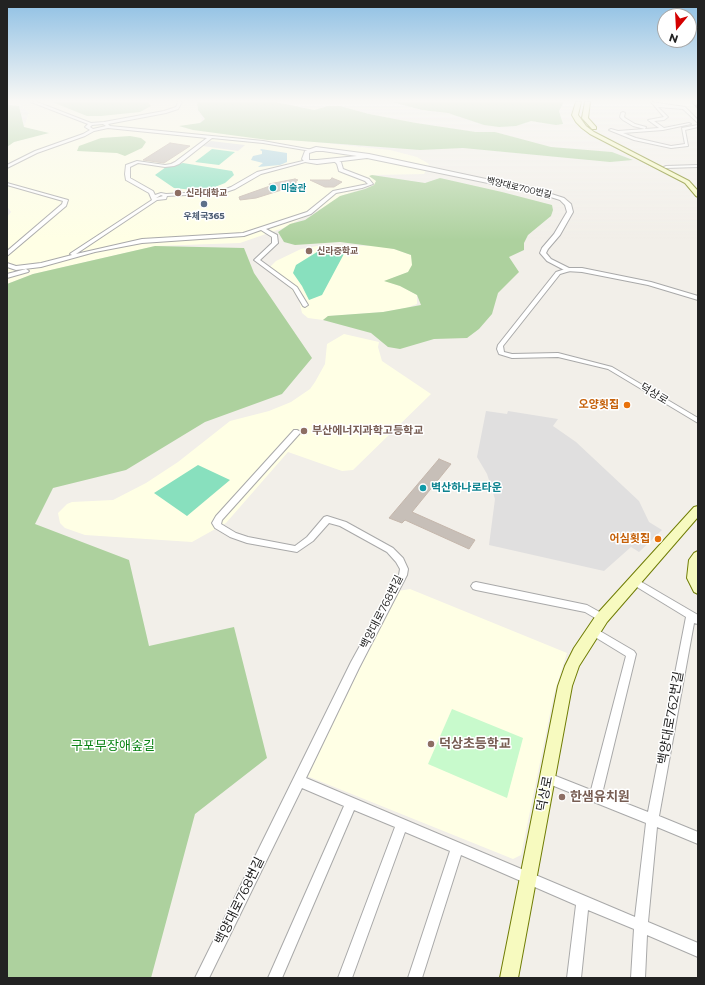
<!DOCTYPE html>
<html>
<head>
<meta charset="utf-8">
<style>
  body { margin:0 }
  #map { position:relative; width:705px; height:985px; overflow:hidden; background:#f2efe9; font-family:Montserrat,sans-serif }
  canvas { display:block }
  .frame { position:absolute; inset:0; border:8px solid #222; pointer-events:none }
  .north { position:absolute; left:657px; top:8px; width:40px; height:40px; box-sizing:border-box; background:#fff; border:1px solid #a7a7a7; border-radius:50%; rotate:198deg; font-size:11px; font-weight:700; line-height:16px; text-align:center; color:#222 }
  .north::after { content:''; display:block; margin:auto; width:14px; height:18px; background:#d40000; clip-path:polygon(50% 0,100% 100%,50% 72%,0 100%) }
</style>
</head>
<body>
<div id="map">
<canvas width="705" height="985"></canvas>
<div class="frame"></div>
<div class="north">N</div>
</div>
<script>
const ctx = document.querySelector('canvas').getContext('2d');
ctx.lineJoin = 'round';
function fillPath(path, color) { ctx.fillStyle = color; ctx.fill(path, 'evenodd'); }
const poly = rows => new Path2D(rows.map(r => 'M' + r).join(''));
function stroke(path, color, width, dash) { ctx.strokeStyle = color; ctx.lineWidth = width; ctx.lineCap = dash ? 'butt' : 'round'; ctx.setLineDash(dash || []); ctx.stroke(path); }
function label(font, color, halo, rows, align = 'center') {
  ctx.font = font + ' Montserrat,"Noto Sans KR",sans-serif'; ctx.lineWidth = 3; ctx.setLineDash([]); ctx.textBaseline = 'middle'; ctx.strokeStyle = halo; ctx.fillStyle = color; for (const [text, x, y, turn = 0] of rows) {
    ctx.save(); ctx.translate(x, y); ctx.rotate((+turn || 0) * Math.PI / 180); ctx.textAlign = isNaN(turn) ? turn : align; if (halo) ctx.strokeText(text, 0, 0); ctx.fillText(text, 0, 0); ctx.restore();
  }
}
const residential = poly([
  [486,411,507,414,508,411,558,419,553,426,576,442,639,501,649,522,662,530,639,552,631,547,604,571,489,545,495,499,487,474,477,457]
]);
const education = poly([
  [7,102,197,102,198,110,202,119,200,123,181,127,193,130,268,140,295,140,390,150,417,157,429,164,424,174,372,175,376,181,374,185,343,195,322,208,283,228,240,243,155,246,33,274,7,284,7,217,11,212,7,206,7,147,14,142,48,133,24,127,29,113,22,106,7,104],
  [322,245,378,246,394,249,411,255,413,265,408,272,385,281,400,286,417,295,417,304,406,308,383,312,328,316,323,320,308,318,302,313,299,300,291,289,268,269,276,261,301,249],
  [344,334,379,342,378,347,382,361,431,394,353,470,342,471,288,452,226,523,192,542,85,535,65,528,60,523,58,513,67,504,72,502,113,500,146,483,178,462,230,421,269,411,291,402,310,389,315,382,325,364,327,344],
  [410,589,567,653,554,694,521,855,513,859,307,776,398,591]
]);
const forest = poly([
  [52,102,148,102,151,106,140,112,101,116,87,116],
  [197,102,276,102,314,110,328,106,340,106,369,114,416,123,476,132,495,132,551,147,612,152,633,160,610,162,463,148,420,150,288,140,268,140,193,130,179,126,200,123,205,119,198,110],
  [392,102,564,102,559,111,563,124,556,125,531,121,516,126,499,127,484,125,448,113,422,110],
  [7,105,19,106,24,127,49,133,14,142,7,147],
  [130,136,141,138,146,142,142,148,125,156,117,153,77,151,79,146,101,138],
  [372,175,425,183,440,178,502,192,552,205,553,210,551,216,528,235,524,243,524,250,509,257,519,272,498,293,492,314,479,329,467,338,434,339,400,349,388,347,371,333,323,320,328,316,383,312,421,305,417,295,400,286,384,281,408,272,412,265,411,255,394,249,340,242,295,245,284,242,278,232,290,224,305,220,340,196,365,189,374,185,376,181,369,176],
  [155,246,244,248,254,273,312,358,282,394,205,422,126,470,53,488,35,524,129,560,149,646,234,627,267,758,195,814,151,978,7,978,7,284,33,274]
]);
const park = poly([
  [452,709,523,738,507,798,428,764]
]);
const pitch = poly([
  [212,149,235,152,219,165,195,162],
  [183,163,232,171,234,175,225,183,215,187,193,190,174,188,155,175,166,167],
  [336,249,346,250,322,295,309,300,302,286,293,273,296,265,317,252],
  [198,465,230,480,187,516,154,493]
]);
const parking = poly([
  [211,141,245,145,238,151,203,146]
]);
const water = poly([
  [261,149,287,153,287,162,280,165,258,167,263,163,251,160,253,156,262,154,262,151,260,150]
]);
const building = poly([
  [170,143,190,146,164,163,143,160,170,143],
  [332,178,342,182,334,187,325,187,310,180,330,180,332,178],
  [295,179,298,180,296,181,296,183,288,188,256,198,240,200,239,197,270,186,269,184,295,179],
  [439,459,451,464,412,512,475,540,469,549,405,520,402,523,389,518,439,459]
]);
const minor = poly([
  [31,102,37,102,91,123,104,122,164,111,176,107,178,102,182,102,178,109,166,113,108,124,110,126,263,141,313,150,311,151,263,143,212,138,179,164,174,166,165,167,138,163,130,167,130,178,153,191,155,195,161,193,166,194,221,191,231,187,257,172,307,160,309,161,261,174,235,189,223,193,167,196,166,199,157,200,76,254,142,239,243,233,307,212,333,191,368,184,365,181,339,171,337,164,333,160,335,159,341,162,343,169,369,179,373,184,362,188,336,193,311,214,266,229,277,235,278,243,260,260,297,287,308,305,305,307,303,306,293,289,254,260,272,243,272,237,261,230,244,236,142,243,95,252,41,267,16,270,7,267,7,263,16,266,41,263,72,255,70,254,71,253,152,200,149,193,126,180,125,174,126,165,137,161,165,165,171,164,175,162,207,138,108,128,94,131,85,136,37,153,7,168,7,165,35,151,83,134,90,130,85,127,88,124,31,102],
  [103,124,106,126,93,129,90,127,92,125,103,124],
  [161,195,163,196,156,198,161,195],
  [651,102,685,107,698,120,698,123,683,109,658,107,668,117,664,120,654,121,664,128,689,123,691,124,663,130,623,133,636,138,671,146,685,144,682,128,698,125,698,127,685,130,688,146,671,148,634,140,609,130,611,129,618,131,645,129,633,126,623,120,620,117,621,113,623,112,625,113,624,117,625,118,635,124,646,127,645,129,659,128,648,120,664,117,651,102],
  [698,165,698,167,666,168,664,167,666,166,698,165],
  [7,183,68,200,66,206,7,256,7,251,62,204,63,201,7,185,7,183],
  [568,268,570,269,570,271,560,274,503,346,504,352,512,354,558,353,612,367,698,418,698,423,608,369,558,357,512,358,499,354,497,349,498,345,556,272,568,268],
  [26,269,29,271,28,272,7,278,7,274,26,269],
  [294,430,297,430,301,432,222,520,221,524,236,533,248,537,295,546,307,537,324,517,327,516,346,522,393,548,403,558,408,569,407,575,359,668,306,778,635,917,646,823,544,782,542,778,544,774,548,773,591,790,626,656,590,634,588,631,590,628,593,627,634,651,636,654,602,794,648,812,686,617,632,584,630,582,632,580,635,578,638,580,698,615,698,624,694,623,659,816,698,832,698,844,657,827,648,922,698,943,698,957,647,935,645,978,631,978,634,929,588,910,581,978,567,978,576,905,461,855,422,978,408,978,450,851,405,832,352,978,338,978,395,827,354,810,282,978,268,978,344,806,302,788,209,978,195,978,351,662,399,575,400,569,396,562,387,552,340,526,329,523,313,541,297,552,247,543,230,537,215,528,212,523,216,516,294,430],
  [476,582,587,605,605,615,607,618,605,621,602,622,585,612,476,590,473,589,471,586,473,583,476,582]
]);
const tertiary = poly([
  [316,147,369,154,542,191,564,198,571,204,573,212,560,235,548,249,546,253,551,259,569,268,582,268,651,282,698,296,698,300,648,285,582,272,566,271,547,261,540,253,542,248,554,234,567,212,565,205,560,200,541,194,367,158,317,164,305,162,302,159,305,151,316,147],
  [316,151,323,151,357,156,317,160,309,160,309,153,316,151]
]);
const secondary = poly([
  [576,102,581,102,578,115,586,126,594,132,689,181,698,191,698,197,696,196,685,183,590,134,582,128,576,122,572,115,576,102],
  [585,102,590,102,588,118,596,127,596,129,592,129,582,118,585,102],
  [698,506,698,517,607,622,579,666,572,686,518,978,500,978,558,686,565,666,574,648,597,614,694,507,698,506],
  [698,551,698,594,694,592,687,578,689,560,694,553,698,551]
]);
const rail = poly([
  [693,102,698,108]
]);
const markers = [
  [273,188,4,"#0f9aa8"],
  [178,193,4,"#8d6e63"],
  [204,204,4,"#5c6f8a"],
  [309,251,4,"#8d6e63"],
  [627,405,4,"#e8710a"],
  [304,431,4,"#8d6e63"],
  [423,488,4,"#0f9aa8"],
  [658,539,4,"#e8710a"],
  [431,744,4,"#8d6e63"],
  [562,797,4,"#8d6e63"]
];
const farCulturenames = [
  ["미술관",281,188]
];
const farStreetnames = [
  ["백양대로700번길",519,188,13]
];
const farEducationnames = [
  ["신라대학교",186,193],
  ["신라중학교",317,251]
];
const farServicenames = [
  ["우체국365",204,216]
];
const streetNames = [
  ["덕상로",654,394,31],
  ["백양대로768번길",382,612,-63]
];
const foodNames = [
  ["오양횟집",619,405],
  ["어심횟집",650,539]
];
const educationNames = [
  ["부산에너지과학고등학교",312,431]
];
const cultureNames = [
  ["벽산하나로타운",431,488]
];
const nearStreetnames = [
  ["백양대로762번길",671,718,-80],
  ["덕상로",545,794,-79],
  ["백양대로768번길",240,901,-64]
];
const nearEducationnames = [
  ["덕상초등학교",439,744],
  ["한샘유치원",570,797]
];
const nearParknames = [
  ["구포무장애숲길",113,746]
];
fillPath(residential, '#e0dfdf');
fillPath(education, '#ffffe5');
fillPath(forest, '#add19e');
fillPath(park, '#c8facc');
fillPath(pitch, '#88e0be');
fillPath(parking, '#e2e2e2');
fillPath(water, '#aad3df');
fillPath(building, '#c7bfb8');
stroke(building, '#c4b6ab', 1);
stroke(minor, '#a9a9a9', 2);
stroke(tertiary, '#a9a9a9', 2);
stroke(secondary, '#707d05', 2);
fillPath(minor, '#fff');
fillPath(tertiary, '#fff');
fillPath(secondary, '#f7fabf');
stroke(rail, '#707070', 2.5);
stroke(rail, '#fff', 1.5, [4]);
const sky = ctx.createLinearGradient(0, 0, 0, 240);
sky.addColorStop(0, '#8fc0e4');
sky.addColorStop(0.42, '#f9f8f5');
sky.addColorStop(1, '#f9f8f500');
ctx.fillStyle = sky;
ctx.fillRect(0, 0, 705, 240);
for (const [x, y, r, color] of markers) { const dot = new Path2D(); dot.arc(x, y, r, 0, 2 * Math.PI); ctx.fillStyle = color; ctx.fill(dot); stroke(dot, '#fff', 1.5); }
label('bold 9px', '#0d838f', '#fff', farCulturenames, 'left');
label('9px', '#222', '#fff', farStreetnames);
label('bold 9px', '#785e54', '#fff', farEducationnames, 'left');
label('bold 9px', '#4e5e75', '#fff', farServicenames);
label('11px', '#222', '#fff', streetNames);
label('bold 11px', '#c56008', '#fff', foodNames, 'right');
label('bold 11px', '#785e54', '#fff', educationNames, 'left');
label('bold 11px', '#0d838f', '#fff', cultureNames, 'left');
label('13px', '#222', '#fff', nearStreetnames);
label('bold 13px', '#785e54', '#fff', nearEducationnames, 'left');
label('13px', '#0c8416', '#fff', nearParknames);
</script>
</body>
</html>
